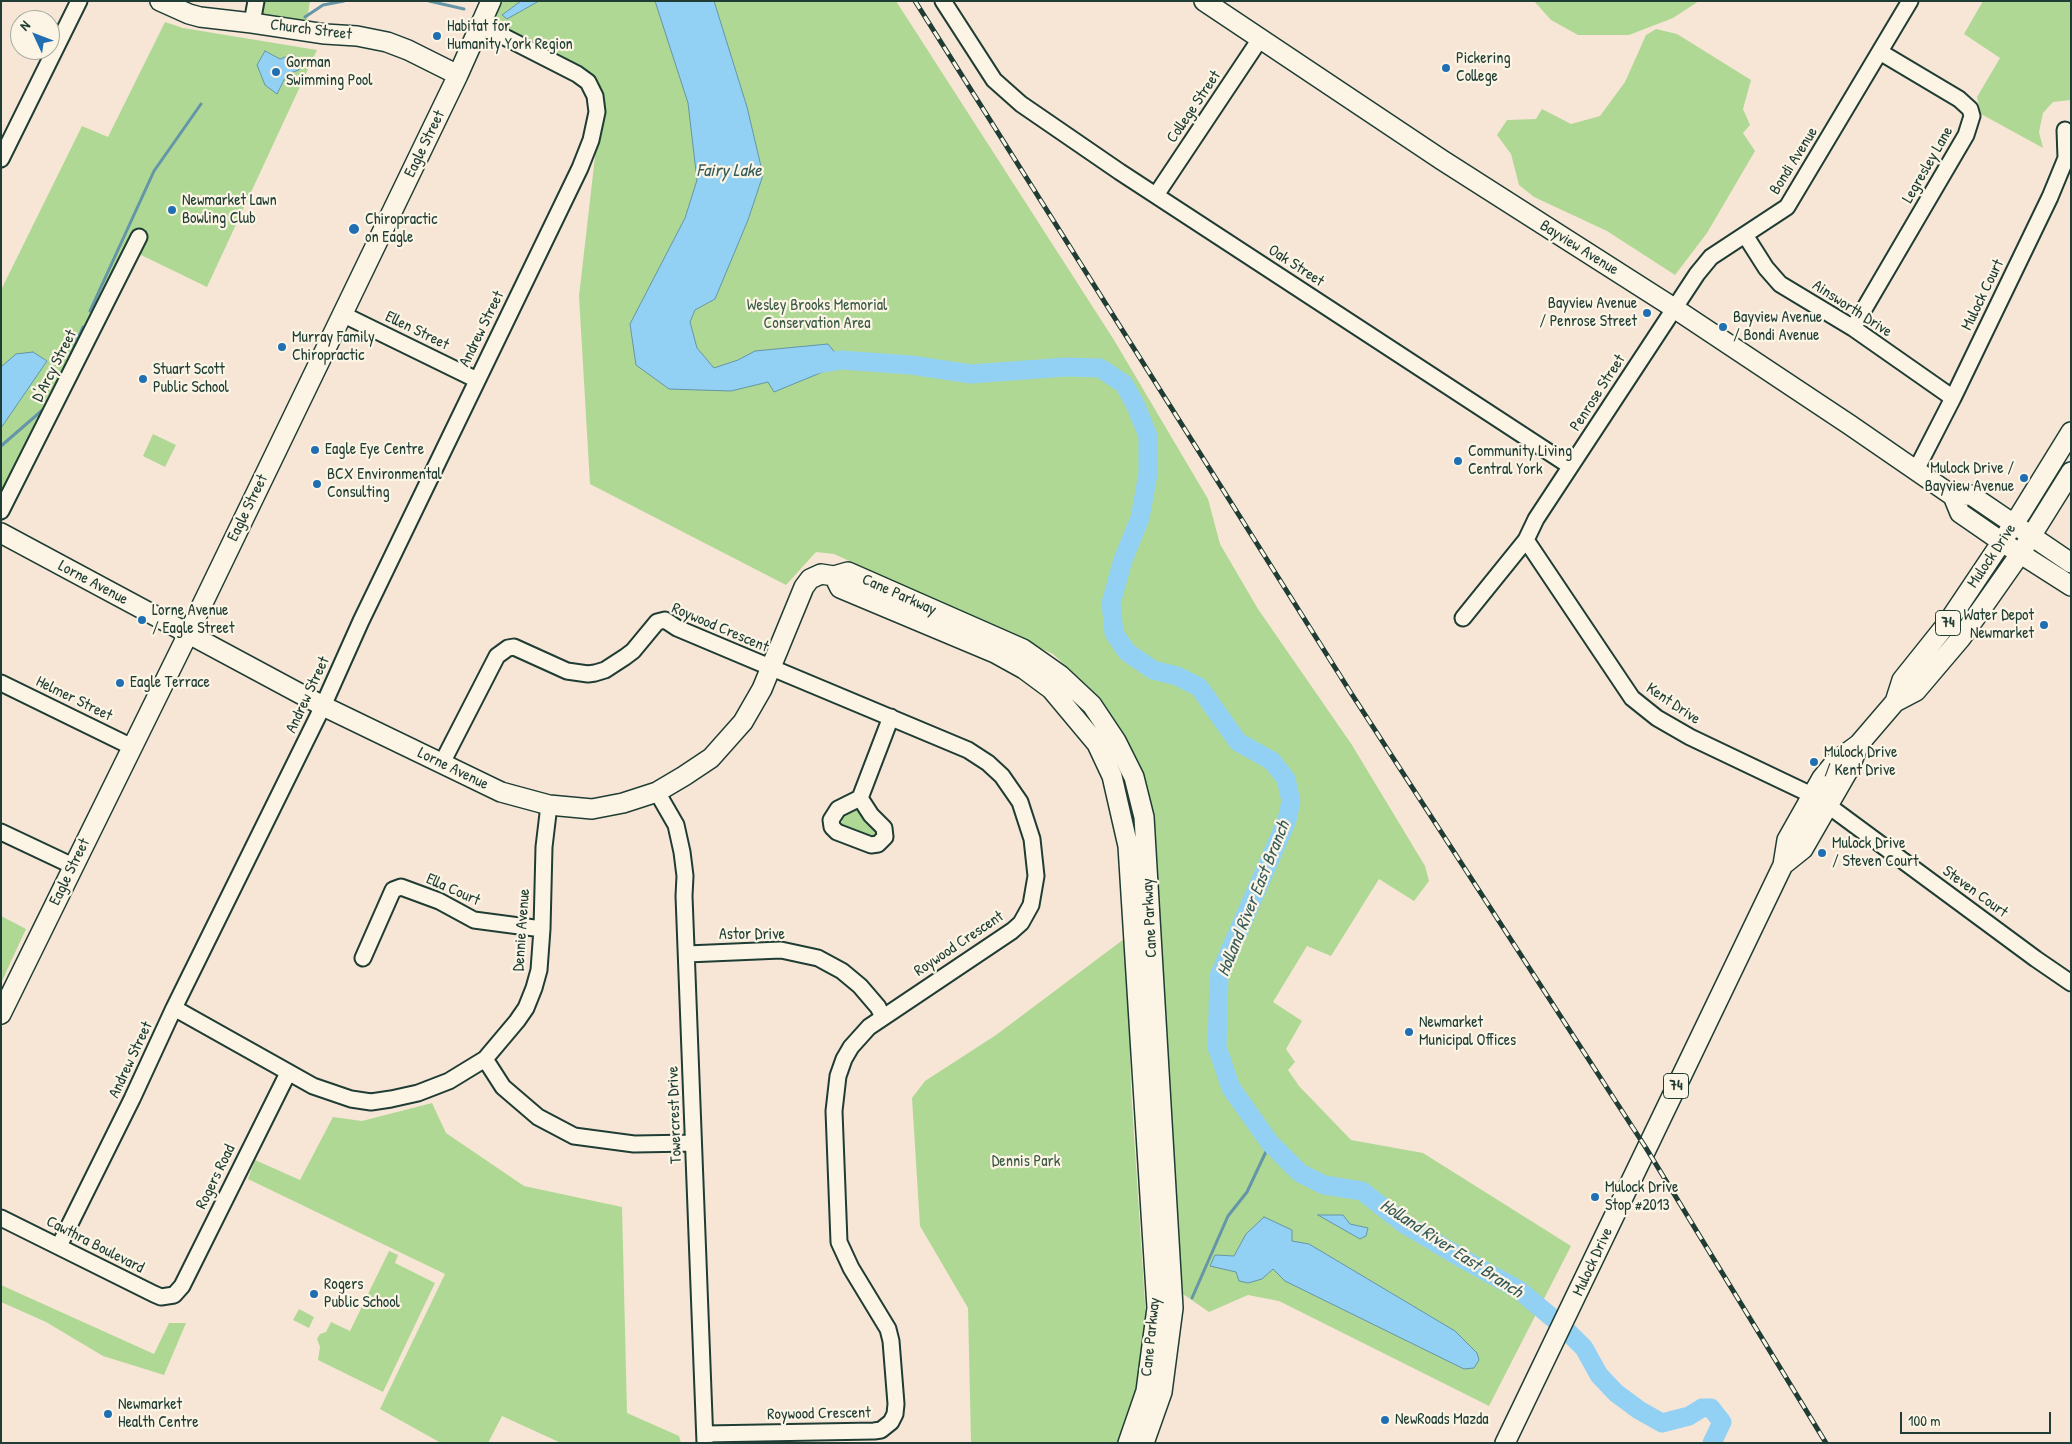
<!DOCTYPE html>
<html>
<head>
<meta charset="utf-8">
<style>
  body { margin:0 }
  #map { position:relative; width:2072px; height:1444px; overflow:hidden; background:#f7e6d6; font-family:"Patrick Hand",sans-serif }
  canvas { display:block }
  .frame { position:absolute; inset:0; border:2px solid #1f3d34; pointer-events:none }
  .north { position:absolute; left:10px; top:10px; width:50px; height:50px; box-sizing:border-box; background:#fcf5e5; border:1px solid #a4ab9e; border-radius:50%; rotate:313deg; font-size:14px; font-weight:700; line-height:20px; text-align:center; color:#1f3d34 }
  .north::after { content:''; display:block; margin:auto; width:18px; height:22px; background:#1f6fb2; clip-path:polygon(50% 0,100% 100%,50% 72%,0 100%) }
  .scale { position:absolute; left:1900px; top:1412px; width:151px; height:22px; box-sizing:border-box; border:2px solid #1f3d34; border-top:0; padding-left:6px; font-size:15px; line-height:18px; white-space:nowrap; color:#1f3d34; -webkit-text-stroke:4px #fcf5e5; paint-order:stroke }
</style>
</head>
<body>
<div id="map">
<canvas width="2072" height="1444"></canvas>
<div class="frame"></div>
<div class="north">N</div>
<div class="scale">100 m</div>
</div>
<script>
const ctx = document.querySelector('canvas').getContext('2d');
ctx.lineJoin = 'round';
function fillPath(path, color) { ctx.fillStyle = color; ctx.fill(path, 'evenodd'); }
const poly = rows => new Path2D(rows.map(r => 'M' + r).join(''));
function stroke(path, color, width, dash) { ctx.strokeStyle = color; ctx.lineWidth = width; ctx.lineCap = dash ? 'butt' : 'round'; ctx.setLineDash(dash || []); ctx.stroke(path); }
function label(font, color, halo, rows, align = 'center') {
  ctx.font = font + ' "Patrick Hand",sans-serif'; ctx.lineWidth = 4.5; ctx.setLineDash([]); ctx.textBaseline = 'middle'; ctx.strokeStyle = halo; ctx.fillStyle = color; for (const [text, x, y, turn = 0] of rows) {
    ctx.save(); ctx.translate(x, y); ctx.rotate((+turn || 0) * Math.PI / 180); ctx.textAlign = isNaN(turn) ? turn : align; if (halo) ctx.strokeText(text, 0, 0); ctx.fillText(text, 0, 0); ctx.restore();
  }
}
const green = poly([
  [260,1,310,1,306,27,258,14],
  [499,1,896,1,1114,340,1208,499,1220,544,1258,609,1352,745,1425,866,1429,881,1414,901,1379,879,1331,956,1307,946,1273,1002,1302,1021,1286,1049,1295,1062,1288,1070,1299,1086,1351,1140,1423,1153,1571,1246,1489,1406,1279,1301,1248,1295,1209,1312,1180,1292,1155,844,1124,738,1091,690,1053,654,834,554,816,552,786,585,590,484,579,296,599,122,583,69,502,27,494,18],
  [1534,1,1699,1,1673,18,1629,35,1578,35,1551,20],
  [1983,1,2071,1,2071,100,2053,102,2043,113,2039,132,2043,148,1981,114,1977,97,2000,58,1964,34],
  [165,22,183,28,317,50,207,287,137,253,1,512,1,290,82,126,108,137],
  [1656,29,1677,34,1751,80,1743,109,1750,125,1743,133,1755,151,1707,233,1675,275,1607,231,1534,197,1519,185,1511,154,1497,135,1507,120,1536,119,1542,109,1571,124,1600,116,1625,82,1646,35],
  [153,434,176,445,165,467,143,456],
  [858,807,876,831,873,838,842,826,842,816,848,810],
  [1,916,26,929,1,983],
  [1128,936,1131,1089,1146,1319,1136,1390,1117,1443,971,1443,968,1308,920,1226,912,1098,925,1081,996,1035],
  [432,1103,446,1133,524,1186,622,1207,627,1413,679,1436,681,1443,561,1443,502,1416,488,1443,441,1443,380,1409,445,1274,248,1179,255,1160,300,1180,333,1117,362,1121],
  [389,1251,398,1255,395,1263,435,1283,383,1392,318,1360,320,1347,317,1339,320,1334,326,1332,331,1322,350,1331],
  [1,1285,154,1354,169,1323,186,1323,164,1375,103,1356,46,1322,1,1302],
  [299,1309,314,1317,309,1328,293,1320]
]);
const water = poly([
  [521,1,539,1,507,19,502,15,521,1],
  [655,1,714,1,747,107,763,175,748,220,715,299,695,310,690,322,697,348,714,368,738,360,755,351,828,344,841,360,825,371,774,392,768,382,731,391,669,389,636,365,630,324,685,218,697,180,688,103,655,1],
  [265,51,280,59,291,55,295,55,299,66,299,70,287,74,277,94,265,85,257,65,265,51],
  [33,352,47,361,1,428,1,367,16,354,33,352],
  [1318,1215,1343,1215,1350,1224,1368,1228,1366,1236,1360,1239,1318,1215],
  [1264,1217,1292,1230,1292,1241,1309,1244,1455,1331,1477,1353,1479,1360,1474,1368,1464,1369,1285,1281,1273,1269,1262,1279,1248,1283,1239,1281,1236,1272,1210,1266,1215,1255,1234,1256,1246,1234,1264,1217]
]);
const stream = poly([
  [429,1,464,9],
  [305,17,323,5,344,1],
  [90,311,154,171,201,104],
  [62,374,83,327],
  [1,446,46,407],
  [1192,1298,1228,1216,1247,1192,1270,1143]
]);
const river = poly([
  [816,364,841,360,911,365,971,374,1066,367,1100,368,1124,384,1135,404,1148,436,1148,474,1140,518,1123,560,1111,603,1114,633,1127,652,1153,670,1177,676,1199,687,1238,742,1272,761,1286,779,1291,801,1287,820,1219,976,1217,1047,1231,1088,1270,1143,1300,1173,1324,1185,1362,1191,1403,1223,1463,1259,1519,1290,1561,1325,1584,1348,1599,1375,1616,1393,1639,1410,1662,1423,1689,1416,1702,1408,1711,1408,1722,1422,1712,1443]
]);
const minor = poly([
  [943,1,994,80,1021,104,1120,172,1570,466],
  [252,23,256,1],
  [1,159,79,1],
  [1156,195,1260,39],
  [1745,235,1766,268,1780,284,1853,328,1953,398],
  [342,314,477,380],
  [1853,328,1966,135,1972,116,1970,109,1959,99,1880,52],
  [1916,470,1953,398,2050,197,2066,158,2065,130],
  [1,511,139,237],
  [1526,540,1632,698,1657,718,1690,737,1818,798,2036,959,2071,983],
  [1463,618,1526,540,1536,519,1697,274,1711,257,1787,207,1910,1],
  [1,683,132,747],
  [442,763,497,656,508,648,514,647,567,671,588,674,595,673,605,670,625,657,633,651,657,622,665,620,677,628,753,660,968,750,988,763,1002,776,1020,802,1032,839,1036,876,1031,905,1021,923,1012,931,869,1027,851,1047,844,1059,838,1076,834,1111,839,1242,851,1268,888,1329,891,1341,896,1404,895,1414,891,1422,881,1430,874,1431,705,1434],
  [657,792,676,825,682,852,685,876,684,896,705,1443],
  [860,798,871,815,884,828,885,837,878,844,871,845,837,832,832,827,831,820,838,809,860,798,891,717],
  [1,832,73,866],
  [687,954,781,950,818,958,842,971,860,986,878,1007,883,1017],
  [363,958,393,890,401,887,439,901,474,920,542,929],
  [174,1008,313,1086,351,1099,371,1102,391,1099,418,1093,449,1081,485,1059,517,1021,526,1008,534,988,539,970,542,929,544,847,549,805],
  [485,1059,503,1087,538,1117,574,1136,634,1144,693,1143],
  [1,1218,154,1294,161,1297,174,1295,182,1286,288,1073],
  [59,1246,132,1099,174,1008,323,706,361,621,580,168,591,140,597,112,595,96,588,82,577,74,481,25]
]);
const major = poly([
  [160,1,189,14,200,17,252,23,325,34,357,36,387,42,408,50,458,75],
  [1204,1,1442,160,1674,308,1850,425,1953,496,1960,513,2002,542,2071,586],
  [1953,496,1971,495,2071,563],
  [1,533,323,706,501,792,549,805,592,809,623,803,657,792,684,776,711,758,743,722,762,689,804,587,810,579,821,574,834,576,848,572,1023,649,1060,675,1092,705,1116,741,1134,777,1144,817,1173,1308,1162,1392,1144,1443],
  [834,576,840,588,995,653,1024,669,1051,689,1097,744,1112,776,1128,846,1157,1308,1146,1391,1128,1443],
  [1895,702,1902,680,1946,625,2021,513,2071,432],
  [1783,865,1803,849,1849,769,1859,744,1895,702,1916,691,1961,638,2020,554,2071,472],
  [1,1014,188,634,458,75,491,1],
  [1505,1443,1783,865,1787,840,1822,778,1836,761,1859,744]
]);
const rail = poly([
  [915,1,1351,693,1646,1148,1826,1443]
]);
const markers = [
  [437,36,5,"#1f6fb2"],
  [1446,68,5,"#1f6fb2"],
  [276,72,5,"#1f6fb2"],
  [172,210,5,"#1f6fb2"],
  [354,229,6,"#1f6fb2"],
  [1647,313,5,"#1f6fb2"],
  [1723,327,5,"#1f6fb2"],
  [282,347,5,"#1f6fb2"],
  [143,379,5,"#1f6fb2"],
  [315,450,5,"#1f6fb2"],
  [1458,461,5,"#1f6fb2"],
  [2024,478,5,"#1f6fb2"],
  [317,484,5,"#1f6fb2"],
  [142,620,5,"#1f6fb2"],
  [2044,625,5,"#1f6fb2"],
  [120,683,5,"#1f6fb2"],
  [1814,762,5,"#1f6fb2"],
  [1822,853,5,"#1f6fb2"],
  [1409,1032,5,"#1f6fb2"],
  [1595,1197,5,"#1f6fb2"],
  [314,1294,5,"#1f6fb2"],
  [108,1414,5,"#1f6fb2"],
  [1385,1420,5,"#1f6fb2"]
];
const shields = [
  [1948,623,25],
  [1676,1086,25]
];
const shieldNames = [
  ["74",1948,623],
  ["74",1676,1086]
];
const poiNames = [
  ["Habitat for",447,27],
  ["Humanity York Region",447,45],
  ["Pickering",1456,59],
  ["College",1456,77],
  ["Gorman",286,63],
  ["Swimming Pool",286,81],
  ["Newmarket Lawn",182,201],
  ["Bowling Club",182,219],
  ["Chiropractic",365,220],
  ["on Eagle",365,238],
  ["Bayview Avenue",1637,304,"right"],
  ["/ Penrose Street",1637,322,"right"],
  ["Bayview Avenue",1733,318],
  ["/ Bondi Avenue",1733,336],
  ["Murray Family",292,338],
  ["Chiropractic",292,356],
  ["Stuart Scott",153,370],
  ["Public School",153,388],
  ["Eagle Eye Centre",325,450],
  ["Community Living",1468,452],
  ["Central York",1468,470],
  ["Mulock Drive /",2014,469,"right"],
  ["Bayview Avenue",2014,487,"right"],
  ["BCX Environmental",327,475],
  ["Consulting",327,493],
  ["Lorne Avenue",152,611],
  ["/ Eagle Street",152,629],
  ["Water Depot",2034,616,"right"],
  ["Newmarket",2034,634,"right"],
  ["Eagle Terrace",130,683],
  ["Mulock Drive",1824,753],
  ["/ Kent Drive",1824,771],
  ["Mulock Drive",1832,844],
  ["/ Steven Court",1832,862],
  ["Newmarket",1419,1023],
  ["Municipal Offices",1419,1041],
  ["Mulock Drive",1605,1188],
  ["Stop #2013",1605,1206],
  ["Rogers",324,1285],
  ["Public School",324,1303],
  ["Newmarket",118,1405],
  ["Health Centre",118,1423],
  ["NewRoads Mazda",1395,1420]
];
const streetNames = [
  ["Church Street",311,30,7],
  ["College Street",1194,107,-56],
  ["Eagle Street",425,144,-64],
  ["Bondi Avenue",1794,161,-58],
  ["Legresley Lane",1928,165,-60],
  ["Bayview Avenue",1579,248,32],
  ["Oak Street",1296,266,33],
  ["Mulock Court",1983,295,-64],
  ["Ainsworth Drive",1852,309,33],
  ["Andrew Street",482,329,-64],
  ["Ellen Street",417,331,26],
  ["D'Arcy Street",55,366,-63],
  ["Penrose Street",1598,393,-57],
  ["Eagle Street",248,508,-64],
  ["Mulock Drive",1992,556,-56],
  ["Lorne Avenue",93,583,28],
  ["Cane Parkway",899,595,24],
  ["Roywood Crescent",720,628,23],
  ["Andrew Street",308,695,-65],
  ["Helmer Street",74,699,26],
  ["Kent Drive",1673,704,34],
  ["Lorne Avenue",453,769,26],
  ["Eagle Street",70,872,-64],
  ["Ella Court",453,890,24],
  ["Steven Court",1975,892,36],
  ["Cane Parkway",1150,918,-93],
  ["Dennie Avenue",522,930,-86],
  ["Astor Drive",752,935],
  ["Roywood Crescent",959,944,-34],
  ["Andrew Street",131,1060,-65],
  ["Towercrest Drive",675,1115,-92],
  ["Rogers Road",216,1177,-64],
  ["Cawthra Boulevard",95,1245,27],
  ["Mulock Drive",1593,1262,-65],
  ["Cane Parkway",1151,1337,-84],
  ["Roywood Crescent",819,1414,-1]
];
const parkNames = [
  ["Wesley Brooks Memorial",817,306],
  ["Conservation Area",817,324],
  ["Dennis Park",1026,1162]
];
const waterNames = [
  ["Fairy Lake",729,171],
  ["Holland River East Branch",1254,899,-68],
  ["Holland River East Branch",1451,1249,33]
];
fillPath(green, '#afd895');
fillPath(water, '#93d1f4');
stroke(water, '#6596a7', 1);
stroke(stream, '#6596a7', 3);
stroke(river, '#93d1f4', 19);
stroke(minor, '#1f3d34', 19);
stroke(major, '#1f3d34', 22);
stroke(minor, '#fcf5e5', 15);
stroke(major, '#fcf5e5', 19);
stroke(rail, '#1f3d34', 5);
stroke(rail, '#fcf5e5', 3, [9]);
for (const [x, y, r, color] of markers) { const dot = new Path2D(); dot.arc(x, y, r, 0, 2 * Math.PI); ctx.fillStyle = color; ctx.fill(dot); stroke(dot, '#fcf5e5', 2); }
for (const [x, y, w] of shields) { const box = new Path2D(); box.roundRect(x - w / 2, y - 12.5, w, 25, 4); ctx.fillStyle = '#fcf5e5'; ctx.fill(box); stroke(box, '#1f3d34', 1); }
label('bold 15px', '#1f3d34', null, shieldNames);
label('16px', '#1f3d34', '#fcf5e5', poiNames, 'left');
label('16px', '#1f3d34', '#fcf5e5', streetNames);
label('16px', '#3c5c47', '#fcf5e5', parkNames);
label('italic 18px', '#365b5a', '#fcf5e5', waterNames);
</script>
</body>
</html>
